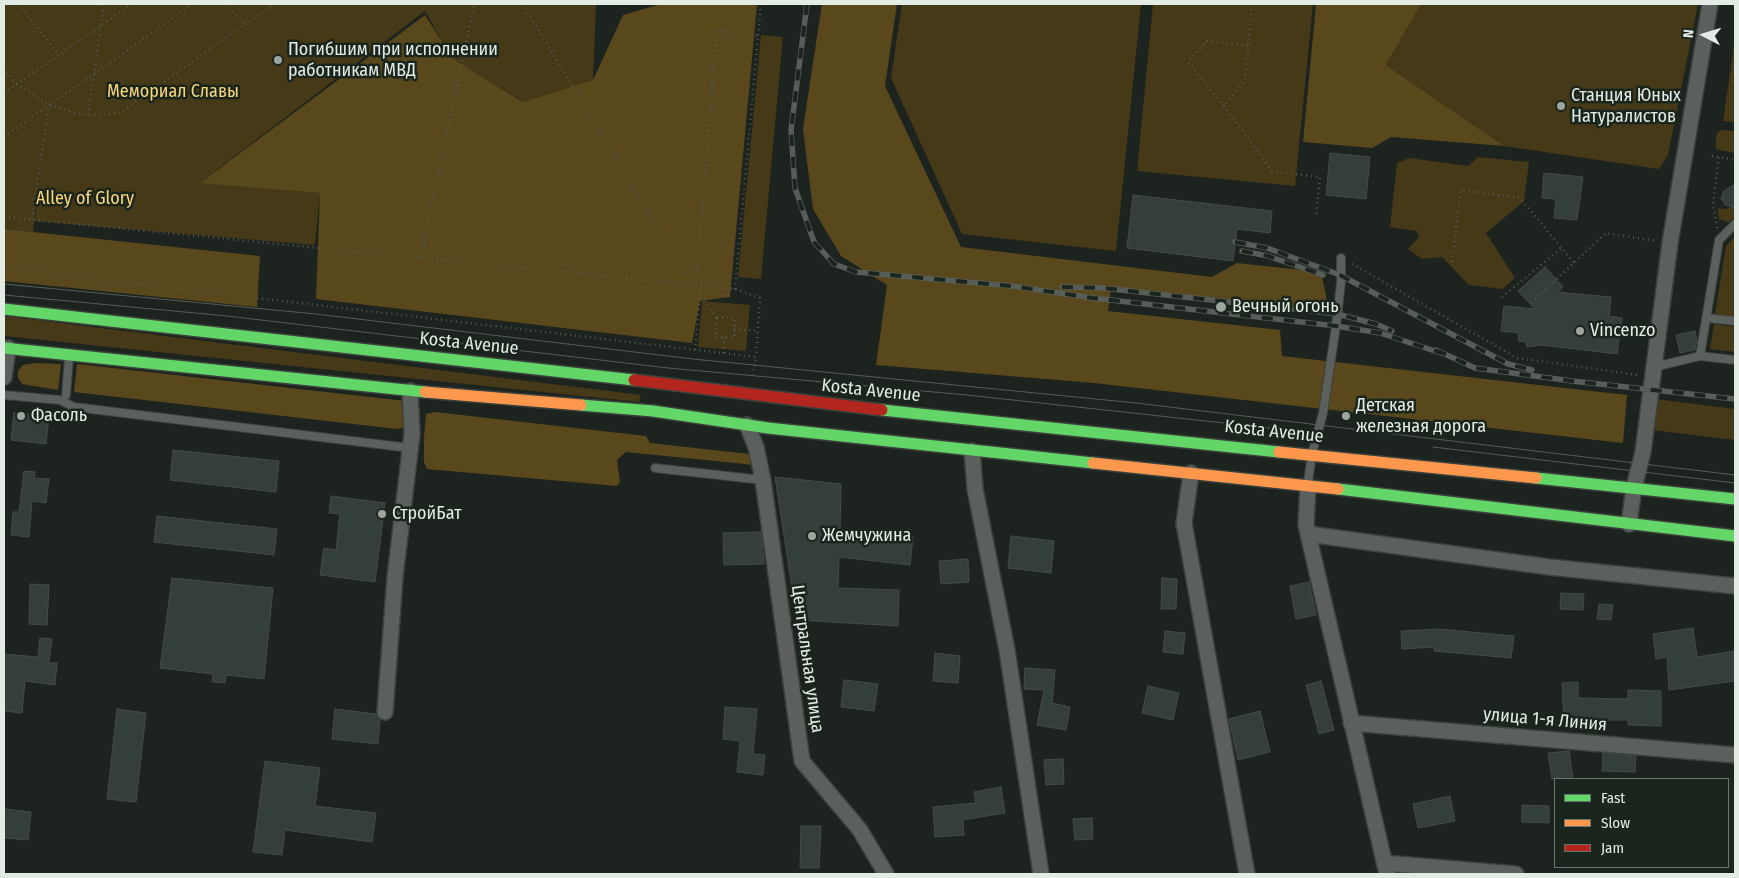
<!DOCTYPE html>
<html>
<head>
<meta charset="utf-8">
<style>
  body { margin:0 }
  #map { position:relative; width:1739px; height:878px; overflow:hidden; background:#1d231e; font-family:"Fira Sans Condensed",sans-serif }
  canvas { display:block }
  .frame { position:absolute; inset:0; border:5px solid #e3ebe5; pointer-events:none }
  .legend { position:absolute; left:1554px; top:778px; width:175px; height:90px; box-sizing:border-box; background:#1a261d; border:1px solid #6a756d; margin:0; padding:6px 9px; list-style:none; font-size:15px; color:#e3ebe5 }
  .legend li { display:flex; align-items:center; gap:10px; height:25px }
  .legend b { width:25px; border:1px solid #6a756d }
  .north { position:absolute; left:1679px; top:10px; width:50px; height:50px; -webkit-text-stroke:4px #1a261d; paint-order:stroke; rotate:275deg; font-size:14px; font-weight:700; line-height:20px; text-align:center; color:#e3ebe5 }
  .north::after { content:''; display:block; margin:auto; width:18px; height:22px; background:#e3ebe5; clip-path:polygon(50% 0,100% 100%,50% 72%,0 100%) }
</style>
</head>
<body>
<div id="map">
<canvas width="1739" height="878"></canvas>
<div class="frame"></div>
<ul class="legend">
<li><b style="height:6px;background:#63d668"></b>Fast</li>
<li><b style="height:6px;background:#ff974d"></b>Slow</li>
<li><b style="height:6px;background:#b3261e"></b>Jam</li>
</ul>
<div class="north">N</div>
</div>
<script>
const ctx = document.querySelector('canvas').getContext('2d');
ctx.lineJoin = 'round';
function fillPath(path, color) { ctx.fillStyle = color; ctx.fill(path, 'evenodd'); }
const poly = rows => new Path2D(rows.map(r => 'M' + r).join(''));
function stroke(path, color, width, dash) { ctx.strokeStyle = color; ctx.lineWidth = width; ctx.lineCap = dash ? 'butt' : 'round'; ctx.setLineDash(dash || []); ctx.stroke(path); }
function label(font, color, halo, rows, align = 'center') {
  ctx.font = font + ' "Fira Sans Condensed",sans-serif'; ctx.lineWidth = 5; ctx.setLineDash([]); ctx.textBaseline = 'middle'; ctx.strokeStyle = halo; ctx.fillStyle = color; for (const [text, x, y, turn = 0] of rows) {
    ctx.save(); ctx.translate(x, y); ctx.rotate((+turn || 0) * Math.PI / 180); ctx.textAlign = isNaN(turn) ? turn : align; if (halo) ctx.strokeText(text, 0, 0); ctx.fillText(text, 0, 0); ctx.restore();
  }
}
const green = poly([
  [4,4,596,4,593,80,524,102,452,59,425,11,201,182,320,193,315,245,35,221,40,169,33,232,4,229],
  [902,4,1141,4,1116,251,962,234,891,78],
  [1153,4,1313,4,1295,186,1137,171],
  [1421,4,1698,4,1668,155,1659,169,1504,146,1386,65],
  [761,35,783,37,761,279,738,277],
  [1735,39,1735,122,1723,121],
  [1721,130,1735,131,1735,153,1716,149,1716,140,1717,133],
  [1478,157,1529,162,1524,201,1486,233,1515,278,1503,289,1469,285,1442,257,1422,259,1408,249,1419,237,1417,231,1390,227,1397,163,1409,158,1468,166],
  [1735,207,1735,217,1728,222,1719,219,1718,208,1724,209],
  [1735,236,1735,317,1715,314,1726,246],
  [702,301,750,305,746,351,698,347],
  [4,316,641,395,639,402,4,336],
  [1714,324,1735,327,1735,352,1710,349],
  [1656,399,1735,409,1735,440,1652,430]
]);
const forest = poly([
  [661,4,757,4,730,297,700,301,692,343,316,299,320,193,200,183,425,15,453,59,523,102,593,80,623,15],
  [822,4,897,4,885,86,961,247,1212,277,1237,263,1321,272,1329,310,1209,297,1173,297,1111,288,1108,311,1280,330,1282,356,1627,395,1623,443,1094,383,876,365,887,285,841,256,813,209,803,129],
  [1316,4,1421,4,1386,65,1504,146,1391,137,1372,148,1303,142],
  [4,229,260,256,257,307,4,281],
  [35,363,61,364,58,390,22,384,18,378,18,371,23,365],
  [77,364,406,401,407,427,397,429,74,392],
  [435,412,646,436,650,443,749,454,753,458,751,465,745,464,626,452,617,460,620,482,617,486,427,469,424,462,424,438,426,414]
]);
const building = poly([
  [1330,153,1370,157,1366,199,1326,195,1330,153],
  [1544,173,1583,177,1577,220,1554,218,1556,199,1542,198,1544,173],
  [1735,184,1735,208,1725,205,1721,198,1724,191,1735,184],
  [1133,195,1272,211,1270,233,1237,229,1233,261,1127,248,1133,195],
  [1545,267,1563,287,1557,292,1611,297,1609,316,1622,318,1617,354,1542,345,1527,347,1526,342,1518,341,1519,333,1501,331,1504,306,1535,309,1518,291,1545,267],
  [1695,331,1697,340,1695,350,1680,353,1676,335,1695,331],
  [14,413,49,416,46,444,11,440,14,413],
  [173,450,279,461,276,492,170,480,173,450],
  [24,471,35,472,34,478,49,479,46,503,32,501,29,537,11,535,13,512,19,512,24,471],
  [775,477,841,484,840,531,893,537,893,535,913,537,910,565,839,557,838,588,899,590,898,626,797,620,775,477],
  [331,496,385,503,375,582,320,575,324,548,336,550,340,514,329,513,331,496],
  [157,516,277,529,274,555,154,542,157,516],
  [761,532,764,564,724,565,723,533,761,532],
  [1011,536,1054,541,1051,573,1008,568,1011,536],
  [968,559,969,582,941,584,939,561,968,559],
  [172,578,273,588,264,679,226,675,225,683,212,682,213,674,160,668,172,578],
  [1162,578,1177,579,1176,609,1161,609,1162,578],
  [1309,582,1316,615,1296,619,1290,586,1309,582],
  [30,584,49,585,47,625,29,624,30,584],
  [1561,593,1584,594,1583,610,1560,609,1561,593],
  [1599,604,1613,605,1611,620,1597,619,1599,604],
  [1693,628,1697,657,1735,651,1735,681,1669,690,1667,657,1656,659,1653,634,1693,628],
  [1439,629,1514,636,1511,658,1434,651,1434,647,1402,649,1401,631,1439,629],
  [1165,631,1185,633,1183,654,1163,652,1165,631],
  [40,638,52,639,49,663,57,663,55,685,25,681,22,713,4,711,4,654,38,657,40,638],
  [935,653,960,656,958,683,933,681,935,653],
  [1025,668,1055,670,1052,703,1070,707,1066,730,1037,725,1044,690,1024,689,1025,668],
  [844,680,878,684,874,711,841,707,844,680],
  [1321,681,1334,730,1319,734,1306,685,1321,681],
  [1578,682,1578,698,1628,699,1628,690,1661,691,1661,726,1628,725,1628,720,1579,720,1579,722,1564,723,1562,683,1578,682],
  [1148,686,1179,693,1173,720,1142,713,1148,686],
  [725,707,757,709,753,754,765,755,763,775,737,772,740,741,723,739,725,707],
  [117,709,146,713,136,802,107,799,117,709],
  [335,709,376,714,380,720,378,744,332,739,335,709],
  [1260,711,1270,752,1238,760,1229,719,1260,711],
  [1569,751,1573,779,1552,779,1548,753,1569,751],
  [1603,753,1636,756,1635,772,1602,771,1603,753],
  [1063,759,1064,784,1046,785,1044,760,1063,759],
  [265,761,320,768,315,806,376,813,372,842,285,830,282,855,253,852,265,761],
  [1001,787,1005,813,963,820,964,835,935,837,933,807,976,803,974,792,1001,787],
  [1450,796,1455,821,1418,828,1413,804,1450,796],
  [1522,805,1549,806,1549,823,1522,822,1522,805],
  [4,809,31,812,28,840,4,838,4,809],
  [1092,818,1093,839,1075,840,1073,819,1092,818],
  [801,826,821,826,819,868,800,868,801,826]
]);
const path = poly([
  [19,4,58,54],
  [226,4,245,24],
  [523,4,673,254,696,285,735,289,760,298,756,357],
  [1252,4,1245,81,1224,106,1272,171,1320,177,1316,215],
  [4,68,17,84,49,105,80,114,101,115,121,112,274,4],
  [4,93,132,4],
  [1224,106,1188,62,1207,41,1248,46],
  [88,115,104,4],
  [4,137,193,4],
  [1712,156,1735,160],
  [4,217,696,285,717,30,758,36],
  [32,219,49,105],
  [1717,228,1713,204,1719,157],
  [421,257,474,4],
  [1452,262,1461,190,1520,198,1574,263],
  [1352,264,1517,358,1638,375],
  [4,268,756,357,753,375],
  [735,289,761,4],
  [701,297,717,318],
  [1502,297,1562,248],
  [1531,303,1606,233,1656,241],
  [717,317,735,318,734,338,715,337,717,317],
  [734,329,759,331],
  [695,350,701,286],
  [723,353,724,337]
]);
const lane = poly([
  [1707,318,1735,321],
  [1700,356,1719,240,1735,224],
  [1654,367,1700,356,1735,360],
  [4,395,60,400,74,407,410,448],
  [66,395,69,357],
  [655,468,763,480],
  [1308,482,1312,454,1323,413,1336,326,1341,282,1341,258]
]);
const street = poly([
  [4,377,8,348],
  [747,425,756,447,763,480,802,761,860,830,886,874],
  [972,451,975,489,1007,650,1041,874],
  [1191,473,1184,523,1247,874],
  [1308,486,1306,525,1387,874],
  [1629,524,1634,487,1643,452,1670,243,1710,4],
  [1308,534,1549,567,1735,586],
  [385,712,395,577,412,434,410,391],
  [1351,723,1735,755],
  [1384,863,1516,874]
]);
const fast = poly([
  [4,309,634,380],
  [4,348,425,392],
  [581,405,653,411,768,428,1093,463],
  [882,410,1279,452],
  [1536,478,1735,499],
  [1338,489,1735,536]
]);
const slow = poly([
  [425,392,581,405],
  [1279,452,1536,478],
  [1093,463,1338,489]
]);
const jam = poly([
  [634,380,882,410]
]);
const tram = poly([
  [4,284,316,314,693,359,1136,403,1735,475],
  [4,295,227,316,668,368,967,395,1316,433],
  [1433,447,1735,483]
]);
const rail = poly([
  [807,4,791,130,795,188,814,242,834,264,856,272,1012,286,1093,298,1336,326,1380,333,1441,353],
  [1235,242,1267,248,1340,275,1508,364,1532,370],
  [1242,251,1268,256,1323,275],
  [1062,287,1103,288,1337,314,1376,324,1392,331],
  [1436,350,1475,368,1572,381,1735,399]
]);
const markers = [
  [278,60,5,"#9ea59f"],
  [1561,106,5,"#9ea59f"],
  [1221,307,6,"#9ea59f"],
  [1580,331,5,"#9ea59f"],
  [21,416,5,"#9ea59f"],
  [1346,416,5,"#9ea59f"],
  [382,514,5,"#9ea59f"],
  [812,536,5,"#9ea59f"]
];
const poiNames = [
  ["Погибшим при исполнении",288,50],
  ["работникам МВД",288,71],
  ["Станция Юных",1571,96],
  ["Натуралистов",1571,117],
  ["Вечный огонь",1232,307],
  ["Vincenzo",1590,331],
  ["Детская",1356,406],
  ["железная дорога",1356,427],
  ["Фасоль",31,416],
  ["СтройБат",392,514],
  ["Жемчужина",822,536]
];
const parkNames = [
  ["Мемориал Славы",173,92],
  ["Alley of Glory",85,199]
];
const streetNames = [
  ["Kosta Avenue",469,344,6],
  ["Kosta Avenue",871,391,6],
  ["Kosta Avenue",1274,432,6],
  ["Центральная улица",807,659,82],
  ["улица 1-я Линия",1545,720,5]
];
fillPath(green, '#463917');
fillPath(forest, '#59481b');
fillPath(building, '#343f3c');
stroke(building, '#454b49', 1);
stroke(lane, '#3b413c', 10);
stroke(street, '#3b413c', 18);
stroke(fast, '#3b413c', 14);
stroke(slow, '#3b413c', 14);
stroke(jam, '#3b413c', 14);
stroke(path, '#545955', 2.5, [1, 4]);
stroke(lane, '#5c605d', 8);
stroke(street, '#5c605d', 15);
stroke(fast, '#63d668', 11);
stroke(slow, '#ff974d', 11);
stroke(jam, '#b3261e', 11);
stroke(tram, '#585d59', 1);
stroke(rail, '#585d59', 5.5);
stroke(rail, '#1a261d', 4, [11]);
for (const [x, y, r, color] of markers) { const dot = new Path2D(); dot.arc(x, y, r, 0, 2 * Math.PI); ctx.fillStyle = color; ctx.fill(dot); stroke(dot, '#1a261d', 2); }
label('18px', '#e3ebe5', '#1a261d', poiNames, 'left');
label('18px', '#fcd677', '#1a261d', parkNames);
label('18px', '#e3ebe5', '#1a261d', streetNames);
</script>
</body>
</html>
